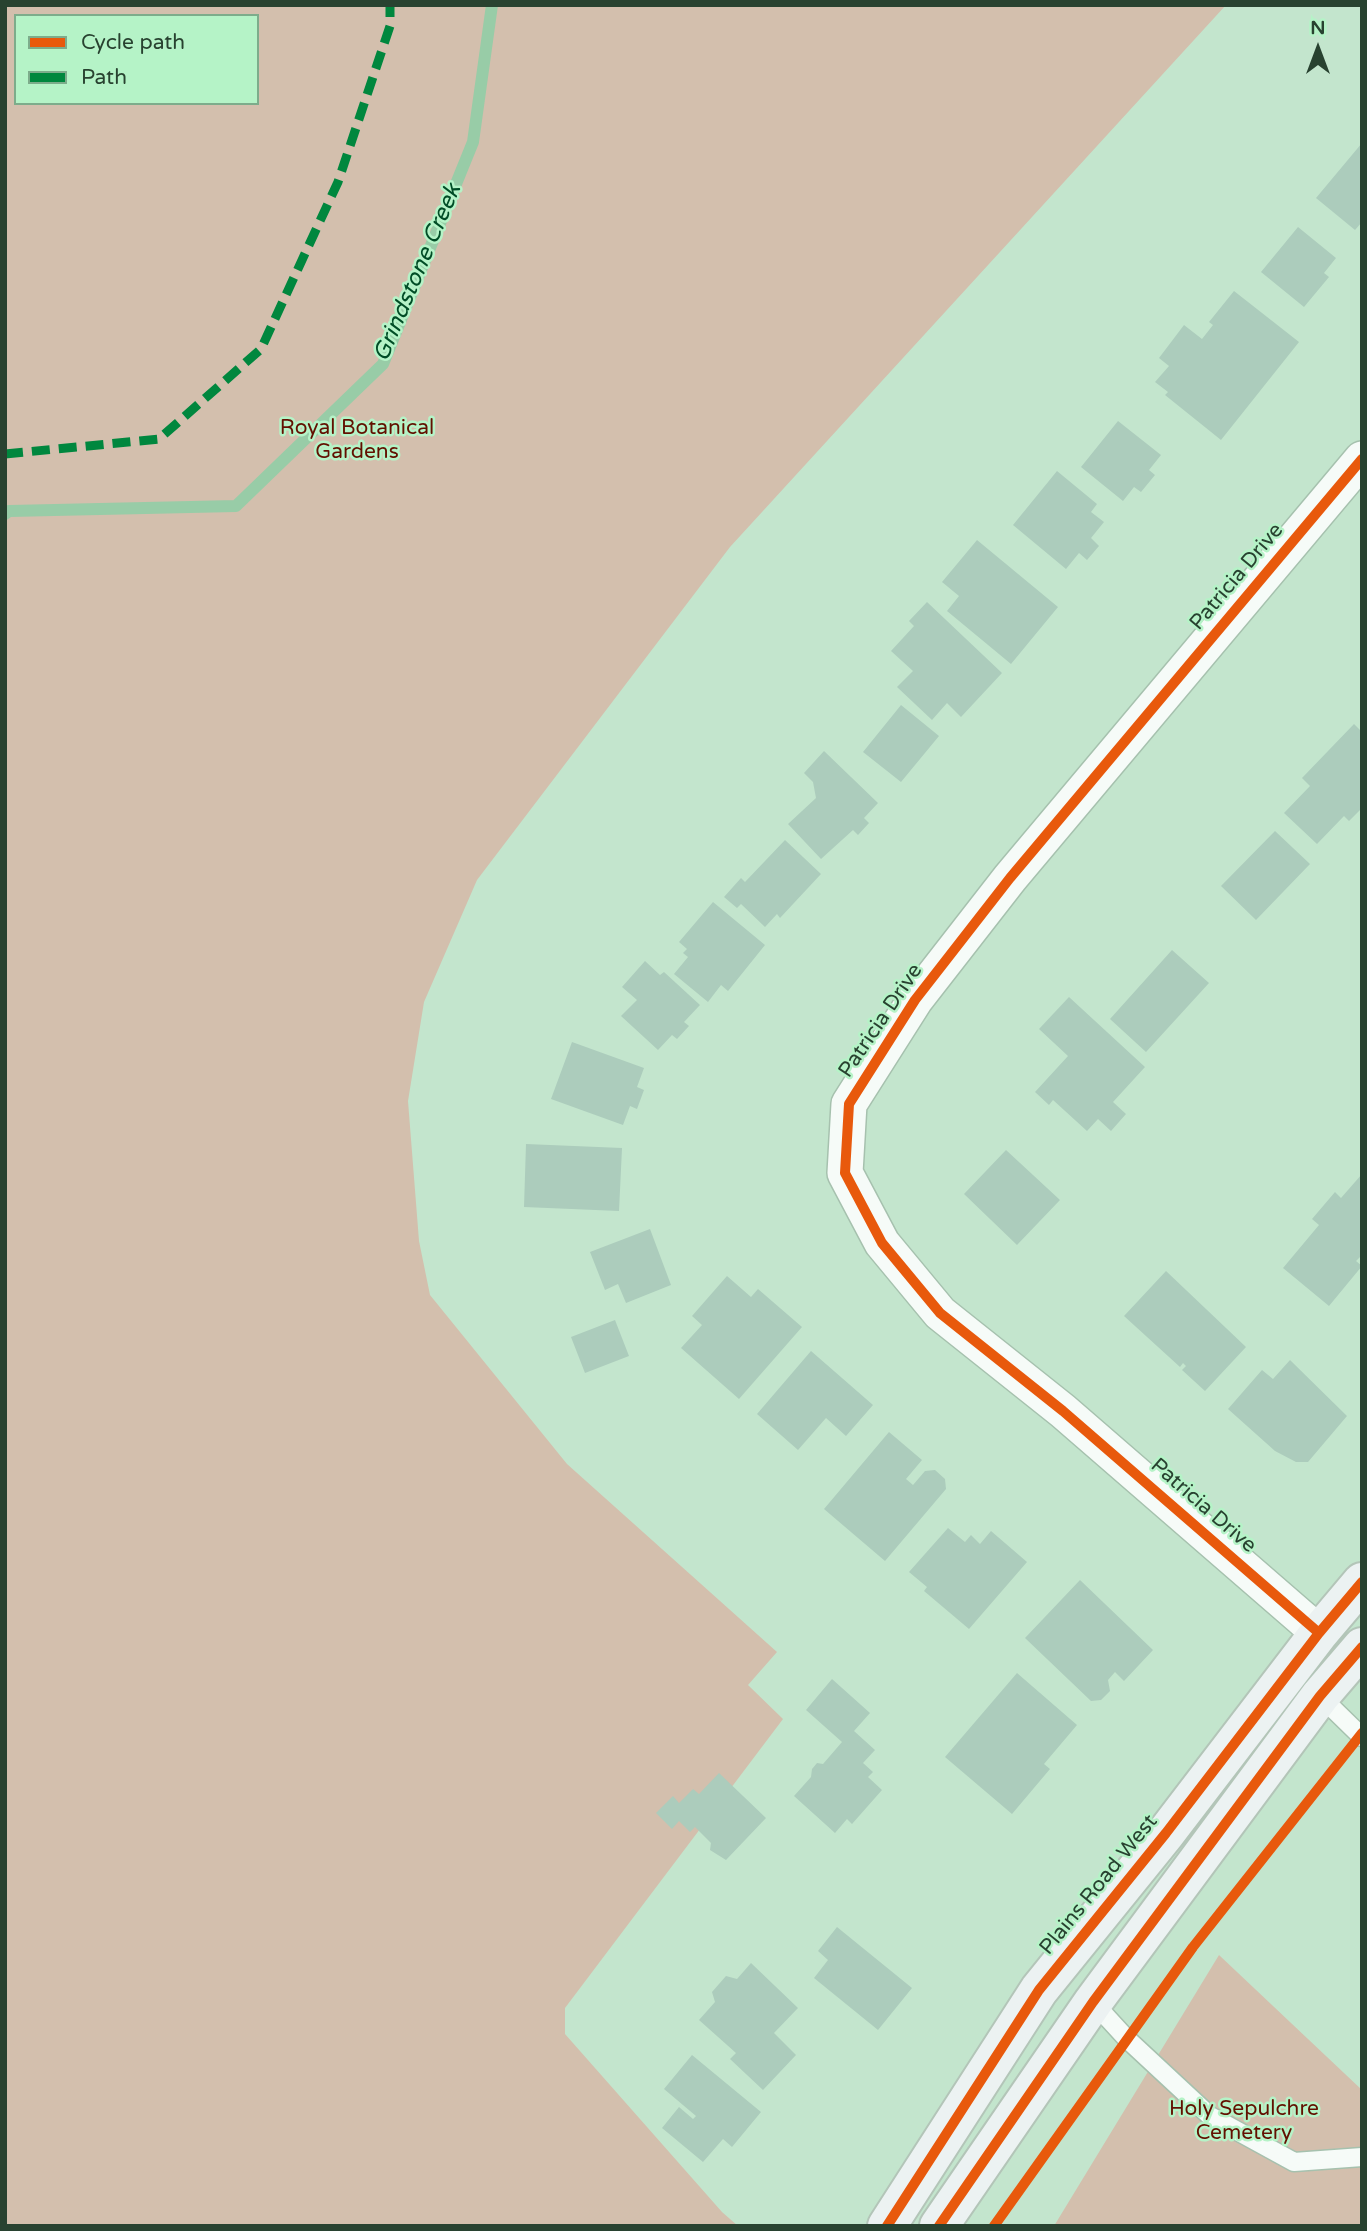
<!DOCTYPE html>
<html>
<head>
<meta charset="utf-8">
<style>
  body { margin:0 }
  #map { position:relative; width:1367px; height:2231px; overflow:hidden; background:#c3e5cd; font-family:"Varela Round",sans-serif }
  canvas { display:block }
  .frame { position:absolute; inset:0; border:7px solid #284230; pointer-events:none }
  .legend { position:absolute; left:14px; top:14px; width:245px; height:91px; box-sizing:border-box; background:#b5f3c7; border:2px solid #7dac8b; margin:0; padding:9px 12px; list-style:none; font-size:21px; color:#284230 }
  .legend li { display:flex; align-items:center; gap:14px; height:35px }
  .legend b { width:35px; border:2px solid #7dac8b }
  .north { position:absolute; left:1283px; top:14px; width:70px; height:70px; -webkit-text-stroke:5px #b5f3c7; paint-order:stroke; rotate:0deg; font-size:19px; font-weight:700; line-height:28px; text-align:center; color:#284230 }
  .north::after { content:''; display:block; margin:auto; width:24px; height:32px; background:#284230; clip-path:polygon(50% 0,100% 100%,50% 72%,0 100%) }
</style>
</head>
<body>
<div id="map">
<canvas width="1367" height="2231"></canvas>
<div class="frame"></div>
<ul class="legend">
<li><b style="height:9px;background:#e8590c"></b>Cycle path</li>
<li><b style="height:9px;background:#00873e"></b>Path</li>
</ul>
<div class="north">N</div>
</div>
<script>
const ctx = document.querySelector('canvas').getContext('2d');
ctx.lineJoin = 'round';
function fillPath(path, color) { ctx.fillStyle = color; ctx.fill(path, 'evenodd'); }
const poly = rows => new Path2D(rows.map(r => 'M' + r).join(''));
function stroke(path, color, width, dash) { ctx.strokeStyle = color; ctx.lineWidth = width; ctx.lineCap = dash ? 'butt' : 'round'; ctx.setLineDash(dash || []); ctx.stroke(path); }
function label(font, color, halo, rows, align = 'center') {
  ctx.font = font + ' "Varela Round",sans-serif'; ctx.lineWidth = 5; ctx.setLineDash([]); ctx.textBaseline = 'middle'; ctx.strokeStyle = halo; ctx.fillStyle = color; for (const [text, x, y, turn = 0] of rows) {
    ctx.save(); ctx.translate(x, y); ctx.rotate((+turn || 0) * Math.PI / 180); ctx.textAlign = isNaN(turn) ? turn : align; if (halo) ctx.strokeText(text, 0, 0); ctx.fillText(text, 0, 0); ctx.restore();
  }
}
const green = poly([
  [5,5,1226,5,730,547,477,880,424,1002,408,1101,419,1241,430,1295,567,1464,777,1652,748,1685,783,1719,565,2008,565,2034,722,2212,738,2226,5,2226],
  [16,16,257,16,257,103,16,103],
  [1219,1955,1362,2090,1362,2226,1054,2226]
]);
const stream = poly([
  [5,514,9,511,236,506,383,364,473,142,492,5]
]);
const building = poly([
  [1362,143,1362,222,1355,230,1316,198],
  [1298,227,1336,258,1324,273,1329,277,1304,307,1261,272],
  [1234,291,1299,342,1221,440,1165,395,1168,392,1155,382,1169,366,1159,358,1184,325,1202,339,1213,325,1209,322],
  [1118,421,1161,455,1149,470,1155,475,1141,492,1134,487,1123,501,1081,467],
  [1057,471,1097,504,1091,512,1104,522,1091,538,1099,546,1087,560,1079,553,1066,569,1013,525],
  [977,540,1058,607,1011,664,947,611,959,596,942,582],
  [927,602,1002,673,961,717,947,703,932,720,897,687,913,671,891,651,914,626,909,621],
  [901,705,939,736,901,782,863,752],
  [1354,724,1362,732,1362,808,1349,821,1344,816,1317,844,1284,813,1310,786,1302,778],
  [824,751,878,803,864,818,869,823,858,835,853,830,821,859,788,824,816,798,813,782,804,773],
  [1275,831,1310,864,1256,920,1221,886],
  [785,840,821,874,780,918,777,914,765,927,741,904,737,908,724,897,741,878,745,882],
  [713,902,765,945,728,991,721,985,708,1002,674,974,688,957,683,953,687,949,679,942],
  [1172,950,1209,983,1146,1052,1110,1019],
  [645,961,660,975,664,972,700,1005,684,1022,689,1026,677,1039,672,1035,658,1050,621,1016,637,1000,622,987],
  [1069,997,1145,1067,1113,1102,1126,1114,1111,1131,1098,1119,1087,1131,1053,1100,1049,1105,1035,1092,1068,1056,1039,1029],
  [572,1042,644,1068,637,1087,644,1090,637,1109,630,1106,623,1125,551,1099],
  [526,1144,622,1148,619,1211,524,1207],
  [1006,1150,1060,1200,1017,1245,964,1194],
  [1362,1174,1362,1255,1356,1261,1362,1266,1329,1306,1283,1268,1319,1225,1312,1219,1335,1192,1341,1198],
  [650,1229,671,1285,626,1303,618,1284,605,1290,590,1252],
  [1166,1271,1246,1347,1205,1391,1182,1370,1186,1366,1183,1363,1180,1367,1124,1316],
  [727,1276,751,1297,758,1289,802,1327,739,1399,681,1348,702,1325,692,1316],
  [615,1320,629,1356,585,1373,571,1337],
  [811,1351,873,1405,846,1436,826,1418,798,1450,757,1414],
  [1290,1360,1347,1416,1308,1462,1296,1462,1275,1451,1228,1409,1262,1370,1273,1379],
  [889,1432,922,1460,906,1479,913,1485,925,1471,935,1470,945,1479,946,1489,885,1561,824,1509],
  [948,1528,965,1542,971,1535,980,1544,991,1531,1027,1562,969,1629,924,1591,927,1587,909,1572],
  [1080,1580,1153,1650,1124,1681,1115,1672,1108,1680,1110,1691,1101,1700,1091,1701,1025,1638],
  [1017,1673,1077,1725,1044,1764,1050,1769,1012,1814,945,1757],
  [832,1679,870,1713,854,1731,875,1750,863,1763,873,1772,868,1777,882,1790,852,1824,847,1819,835,1833,794,1796,811,1777,812,1769,817,1763,823,1764,842,1742,806,1710],
  [719,1773,766,1818,726,1860,710,1850,711,1843,695,1827,690,1832,679,1821,672,1829,656,1813,673,1796,679,1803,693,1789,699,1794],
  [837,1927,912,1988,878,2030,814,1978,828,1960,818,1951],
  [751,1963,798,2008,774,2033,796,2055,763,2090,730,2059,736,2053,699,2020,715,2002,712,1992,726,1976,737,1979],
  [692,2055,761,2112,732,2147,723,2139,703,2162,662,2128,679,2107,693,2119,696,2116,664,2089]
]);
const service = poly([
  [1320,1696,1362,1737],
  [1093,2002,1126,2038,1210,2116,1294,2162,1362,2157]
]);
const minor = poly([
  [1319,1633,1063,1411,940,1313,882,1243,845,1173,849,1104,915,1000,1010,878,1362,459]
]);
const primary = poly([
  [887,2226,1039,1990,1166,1833,1319,1633,1362,1582],
  [939,2226,1093,2002,1320,1696,1362,1647]
]);
const quiet = poly([
  [5,454,159,439,261,349,338,182,390,26,390,5]
]);
const cycleway = poly([
  [1319,1633,1063,1411,940,1313,882,1243,845,1173,849,1104,915,1000,1010,878,1362,459],
  [887,2226,1039,1990,1166,1833,1319,1633,1362,1582],
  [939,2226,1093,2002,1320,1696,1362,1647],
  [994,2226,1193,1947,1362,1733]
]);
const parkNames = [
  ["Royal Botanical",357,428],
  ["Gardens",357,452],
  ["Holy Sepulchre",1244,2109],
  ["Cemetery",1244,2133]
];
const streetNames = [
  ["Patricia Drive",1237,577,-50],
  ["Patricia Drive",881,1021,-56],
  ["Patricia Drive",1203,1506,41],
  ["Plains Road West",1099,1885,-51]
];
const waterNames = [
  ["Grindstone Creek",418,273,-67]
];
fillPath(green, '#d3bfad');
stroke(stream, '#98cca7', 12);
fillPath(building, '#acccbc');
stroke(service, '#a6c1ae', 21);
stroke(minor, '#a6c1ae', 38);
stroke(primary, '#b3c5b8', 42);
stroke(service, '#f6fbf8', 18);
stroke(minor, '#f6fbf8', 35);
stroke(primary, '#ecf2f2', 38);
stroke(quiet, '#00873e', 9, [18, 9]);
stroke(cycleway, '#e8590c', 10);
label('21px', '#621001', '#b5f3c7', parkNames);
label('21px', '#284230', '#b5f3c7', streetNames);
label('italic 23px', '#014d26', '#b5f3c7', waterNames);
</script>
</body>
</html>
